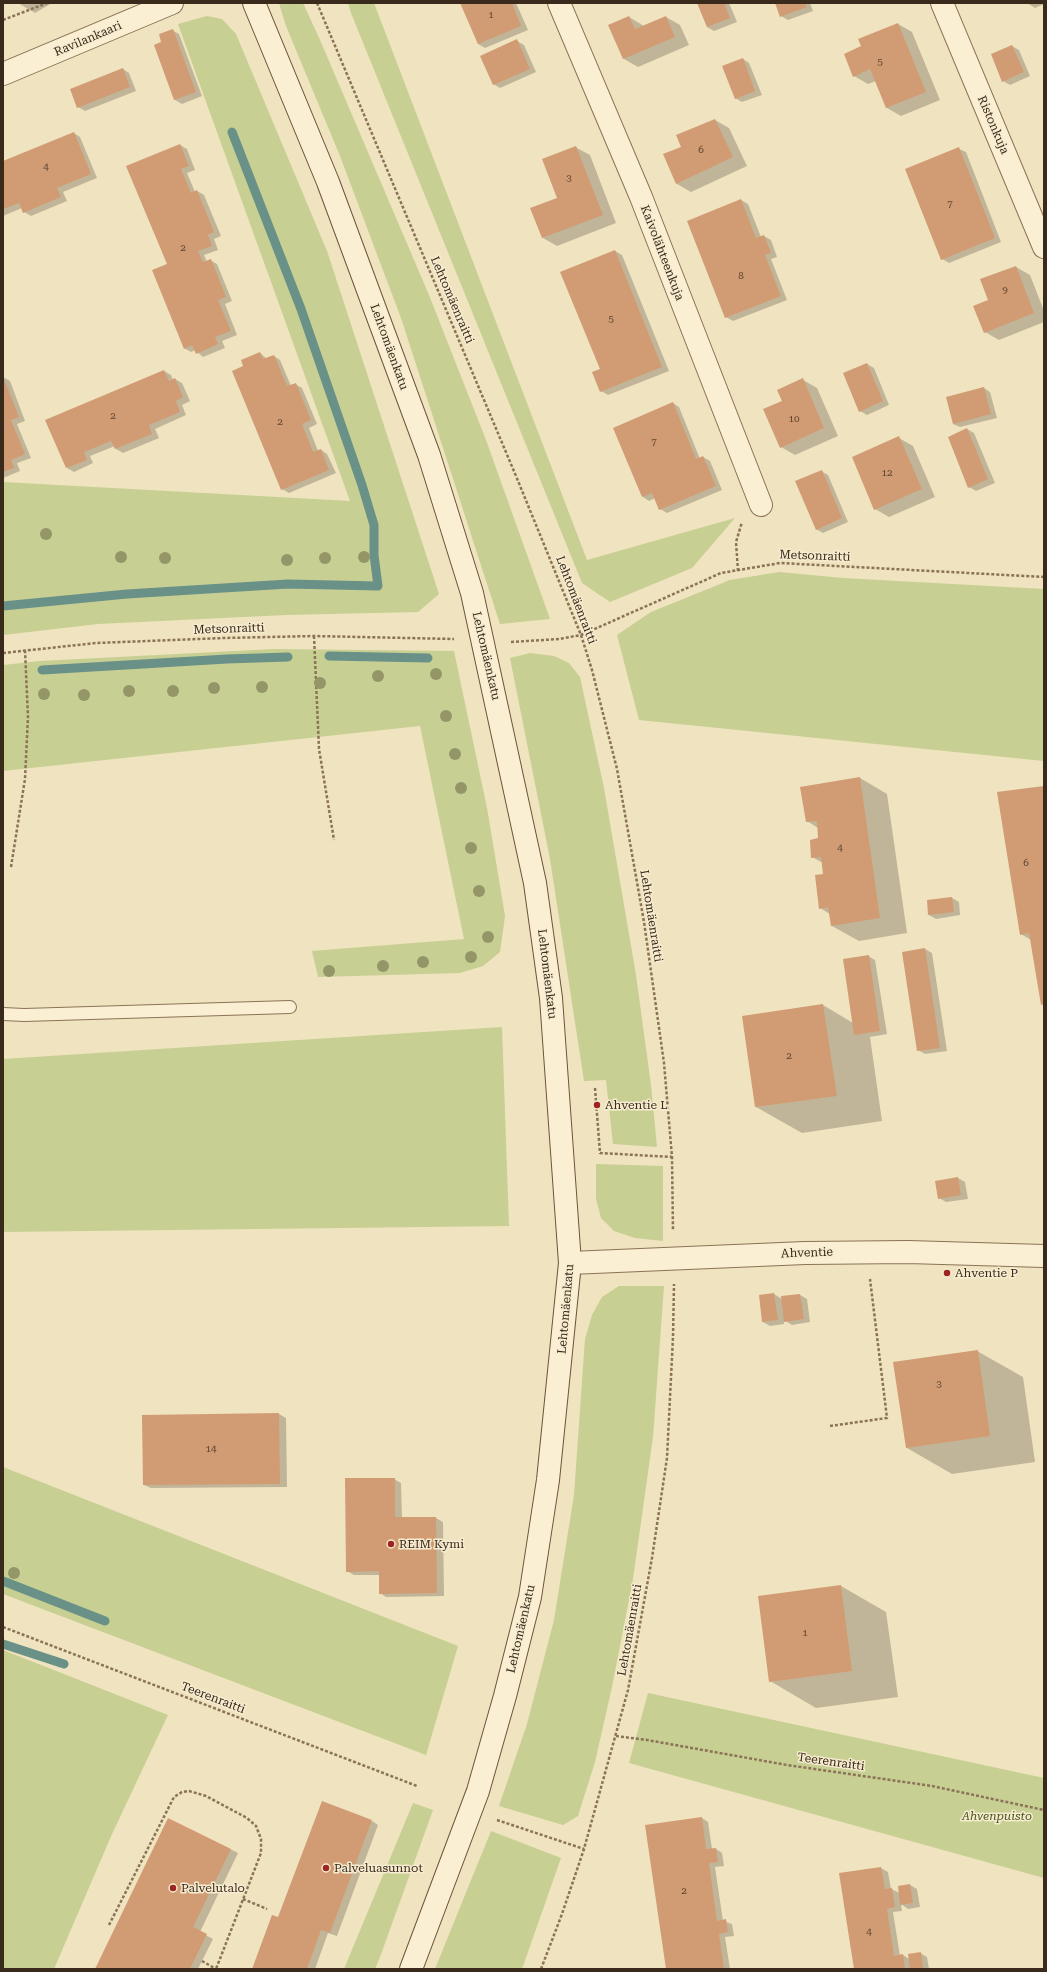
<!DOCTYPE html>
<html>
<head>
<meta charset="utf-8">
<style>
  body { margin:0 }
  #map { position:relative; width:1047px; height:1972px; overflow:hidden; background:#f0e3bf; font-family:"Roboto Serif",serif }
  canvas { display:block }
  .frame { position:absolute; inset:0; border:4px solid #392a1c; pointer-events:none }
</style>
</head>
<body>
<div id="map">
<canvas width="1047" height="1972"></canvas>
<div class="frame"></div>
</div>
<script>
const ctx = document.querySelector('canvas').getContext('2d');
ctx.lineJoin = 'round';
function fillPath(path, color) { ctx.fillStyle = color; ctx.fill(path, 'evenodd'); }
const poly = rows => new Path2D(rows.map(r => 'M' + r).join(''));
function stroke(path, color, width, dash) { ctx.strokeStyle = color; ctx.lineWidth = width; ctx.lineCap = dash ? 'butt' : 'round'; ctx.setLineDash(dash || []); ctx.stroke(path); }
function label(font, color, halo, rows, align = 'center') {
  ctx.font = font + ' "Roboto Serif",serif'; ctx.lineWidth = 3; ctx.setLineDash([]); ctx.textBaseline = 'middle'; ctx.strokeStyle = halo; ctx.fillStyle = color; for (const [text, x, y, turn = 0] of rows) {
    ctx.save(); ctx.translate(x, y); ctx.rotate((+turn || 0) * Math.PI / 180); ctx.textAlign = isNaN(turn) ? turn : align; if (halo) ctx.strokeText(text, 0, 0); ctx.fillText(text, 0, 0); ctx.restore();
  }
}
const green = poly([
  [279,3,303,3,320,40,429,295,486,440,550,619,500,624,401,318,340,156,286,26],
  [348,3,374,3,587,560,735,518,692,568,610,602,582,583,351,13],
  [207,16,222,19,236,34,327,251,439,594,418,612,286,615,98,624,3,635,3,482,350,501,178,24],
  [779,572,843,578,1044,589,1044,761,639,720,617,635,651,612,730,580],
  [274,649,454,651,487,808,505,916,500,952,483,966,460,973,318,977,312,951,464,939,420,726,3,771,3,665,40,661],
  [530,653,554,656,569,663,580,677,604,788,636,975,651,1085,657,1147,613,1144,606,1080,584,1081,550,859,510,658],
  [502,1027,509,1226,3,1232,3,1059],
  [596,1164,663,1166,663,1241,635,1238,614,1231,601,1218,596,1199],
  [619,1286,664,1286,653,1437,633,1579,612,1687,595,1762,578,1816,563,1825,499,1806,527,1724,554,1620,574,1495,585,1339,592,1315,602,1297],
  [3,1467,458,1646,426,1755,3,1594],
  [3,1650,168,1715,112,1834,54,1969,3,1969],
  [648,1693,1044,1778,1044,1878,629,1763],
  [413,1803,433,1810,380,1957,375,1969,344,1969],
  [491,1831,561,1858,522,1969,435,1969]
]);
const shadow = poly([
  [18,3,52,3,35,13],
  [461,3,516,3,528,30,485,48,478,44],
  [698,3,729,3,737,22,714,31,707,27],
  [776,3,810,3,813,11,788,20,781,16],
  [1027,3,1044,3,1044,4,1035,8],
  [629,17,644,26,666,17,680,25,689,45,638,67,624,59,610,25],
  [898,24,912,32,940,100,901,116,887,108,876,81,868,84,854,76,862,47],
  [172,30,179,34,202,96,182,104,175,100,155,45,163,42],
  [517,41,524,45,536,72,500,88,493,84],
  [1012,46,1019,50,1030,76,1010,85,1003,81],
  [743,59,749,63,762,95,742,102,735,98],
  [123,69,129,73,136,91,85,111,78,107],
  [715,120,729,128,747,166,691,192,677,184,682,147],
  [74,133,80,137,97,178,63,192,67,201,31,216,24,212,22,208,3,216,3,162],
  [180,145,187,149,195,170,187,173,195,192,197,191,204,195,221,236,214,239,218,250,204,255,207,262,210,260,217,264,232,301,225,304,237,335,222,341,225,348,203,357,195,350,191,352,184,348,168,264],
  [575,147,590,155,616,223,557,246,543,238,558,198],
  [959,149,966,152,1001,242,949,263,942,259],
  [741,200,748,204,761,237,764,236,771,240,777,257,771,259,787,300,733,321,726,317],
  [615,251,622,255,669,371,608,395,601,391,601,370],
  [1016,267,1030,275,1044,311,1044,322,999,340,985,332,990,301],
  [260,353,267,359,274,356,280,360,291,386,295,384,302,388,317,424,309,428,318,451,321,450,327,454,336,473,289,493,282,489,244,367],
  [867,364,874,368,889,405,867,415,860,411],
  [164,371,171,375,173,380,175,379,182,383,190,401,182,405,186,415,155,429,159,438,123,453,116,449,115,446,90,456,93,463,74,472,67,468],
  [3,377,10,381,25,421,17,424,31,458,17,463,20,471,3,478],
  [803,380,817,388,838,436,795,455,781,447,783,401],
  [984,388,990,392,997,418,960,427,953,424],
  [673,403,679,407,700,459,703,457,710,461,722,490,667,513,660,509,655,498,649,501,643,497],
  [967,429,974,433,995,483,976,491,969,487],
  [899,438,913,446,935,497,889,517,875,509],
  [821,471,828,475,848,522,823,533,816,529],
  [860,778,887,794,907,933,859,941,832,926,830,914,820,908,824,875,823,863,812,857,820,839,818,828,807,821],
  [1044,787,1044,1005,1042,1004,1031,940,1021,934],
  [952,898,959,902,960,915,936,919,929,915],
  [925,949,932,953,947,1051,925,1054,918,1050],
  [868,956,875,960,887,1034,870,1037,882,1121,802,1133,756,1107,823,1005,853,1023],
  [958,1178,965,1182,968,1199,946,1202,939,1198],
  [774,1294,782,1299,800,1295,807,1299,810,1322,792,1325,784,1320,784,1324,770,1326,763,1322],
  [977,1351,1023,1377,1035,1462,952,1474,907,1448],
  [279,1414,286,1418,287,1487,151,1488,144,1485,143,1416],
  [394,1479,401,1483,402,1518,436,1518,443,1522,444,1596,386,1597,380,1593,380,1575,354,1575,347,1571],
  [841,1586,886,1612,898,1697,816,1708,770,1681],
  [702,1818,708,1822,712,1849,716,1849,722,1853,724,1866,715,1867,723,1921,732,1924,734,1936,725,1937,730,1969,667,1969],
  [169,1819,238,1853,200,1932,213,1939,198,1969,96,1969],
  [372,1821,378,1825,337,1936,328,1933,315,1969,253,1969,279,1919],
  [881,1868,888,1872,891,1889,900,1893,910,1885,917,1889,920,1907,908,1909,901,1904,902,1911,893,1912,900,1956,903,1955,909,1959,920,1953,927,1957,929,1969,855,1969,840,1874]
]);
const stream = poly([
  [3,606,127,594,288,584,378,586,374,555,374,525,362,485,301,309,232,132],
  [329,656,428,658],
  [42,670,227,659,288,657],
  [3,1581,105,1621],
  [3,1644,64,1664]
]);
const building = poly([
  [460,3,512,3,521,26,478,44],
  [697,3,724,3,730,18,707,27],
  [775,3,805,3,807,7,780,17],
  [629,16,635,29,666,16,675,37,623,59,608,25],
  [898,23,926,92,886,108,870,69,853,77,844,54,861,46,858,39],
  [173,29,196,92,174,100,154,45,161,42,159,34],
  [517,39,530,69,493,85,480,56],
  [1012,45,1024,72,1002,82,991,54],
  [743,58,755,91,735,99,722,66],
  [123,68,130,87,77,108,70,89],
  [715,119,733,157,676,184,663,154,681,147,676,135],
  [74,132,91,174,57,188,61,197,23,213,19,203,3,209,3,161],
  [180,144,189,166,181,169,191,193,197,190,214,232,208,235,212,246,198,251,203,262,211,259,226,297,218,300,231,331,215,337,218,344,196,354,192,345,184,349,152,270,167,264,126,166],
  [576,146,603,215,542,238,530,208,557,198,542,159],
  [959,147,995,238,941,260,905,169],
  [741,199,756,238,764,235,771,253,765,255,781,296,725,318,687,221],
  [615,250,662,367,600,392,592,372,600,369,560,272],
  [1016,266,1034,313,984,333,973,306,988,300,980,279],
  [260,352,263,359,274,355,287,386,296,383,311,420,302,424,313,452,321,449,329,470,281,490,232,371,243,366,241,360],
  [867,363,883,401,859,412,843,373],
  [164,370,169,381,175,378,183,397,176,401,180,412,149,425,152,434,115,449,111,441,84,452,87,460,66,468,45,420],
  [3,377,19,417,11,420,25,454,11,460,14,468,3,472],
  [803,378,824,428,780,448,763,409,782,401,777,390],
  [984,387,991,414,953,424,946,397],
  [673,402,696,459,703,456,716,486,659,510,652,493,642,497,613,428],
  [967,428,988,479,968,488,948,437],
  [899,436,922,489,874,510,852,457],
  [822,470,842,518,816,530,795,481],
  [860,777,880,918,831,926,828,907,819,909,815,875,823,874,821,857,811,858,810,840,818,838,817,821,806,822,800,787],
  [1044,786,1044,1004,1041,1005,1029,933,1020,935,997,792],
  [952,897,954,912,928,915,927,900],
  [925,948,940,1048,917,1051,902,952],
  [869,955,880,1031,854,1035,843,959],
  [823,1004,837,1096,755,1107,742,1016],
  [958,1177,961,1195,938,1199,935,1181],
  [774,1293,778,1320,762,1322,759,1295],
  [800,1294,804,1319,784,1322,781,1296],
  [978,1350,990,1436,906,1448,893,1362],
  [279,1413,280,1484,143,1485,142,1415],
  [345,1478,395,1478,395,1517,436,1517,437,1593,379,1594,379,1571,346,1572],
  [841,1585,852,1671,769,1682,758,1596],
  [322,1801,372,1820,330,1933,321,1930,307,1969,252,1969,272,1915,278,1917],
  [702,1817,706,1849,716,1848,718,1862,709,1863,717,1921,726,1919,728,1932,719,1934,724,1969,666,1969,645,1825],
  [168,1818,231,1849,193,1927,207,1934,190,1969,95,1969],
  [881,1867,885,1889,892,1888,895,1907,887,1909,894,1956,903,1954,905,1969,854,1969,839,1873],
  [910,1884,913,1903,900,1905,898,1886],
  [921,1952,923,1969,910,1969,908,1954]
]);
const path = poly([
  [317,3,516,476,581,635,592,670,617,769,644,922,664,1063,672,1157,673,1231],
  [3,20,47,3],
  [738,571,736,542,742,522],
  [314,636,319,749,334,840],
  [511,642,559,639,581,635,721,573,780,563,1044,577],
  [3,653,96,643,224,638,314,636,454,639],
  [11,867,25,779,28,717,25,650],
  [595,1088,600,1153,672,1157],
  [830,1426,887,1418,870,1279],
  [3,1627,417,1786],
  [616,1736,647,1740,787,1765,932,1786,1044,1810],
  [497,1820,584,1849],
  [243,1899,267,1909],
  [109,1925,174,1797,182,1792,189,1791,206,1796,247,1818,256,1826,261,1839,261,1853,216,1969],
  [202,1961,216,1969],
  [541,1969,562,1914,584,1849,628,1690,652,1558,667,1458,673,1337,674,1284]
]);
const lane = poly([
  [3,1014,24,1015,290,1007]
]);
const street = poly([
  [559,3,641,197,761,505],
  [942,3,1044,247],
  [3,74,172,3],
  [570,1263,805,1253,908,1252,1044,1256]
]);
const secondary = poly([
  [254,3,328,182,429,455,472,593,535,883,551,998,570,1263,548,1480,530,1597,505,1696,478,1791,411,1969]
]);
const trees = [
  [46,534],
  [121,557],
  [364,557],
  [165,558],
  [325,558],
  [287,560],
  [436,674],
  [378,676],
  [320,683],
  [262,687],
  [214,688],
  [129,691],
  [173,691],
  [44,694],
  [84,695],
  [446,716],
  [455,754],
  [461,788],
  [471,848],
  [479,891],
  [488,937],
  [471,957],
  [423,962],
  [383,966],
  [329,971],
  [14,1573]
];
const markers = [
  [597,1105,4,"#9d2423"],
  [947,1273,4,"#9d2423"],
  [391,1544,4,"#9d2423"],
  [326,1868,4,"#9d2423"],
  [173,1888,4,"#9d2423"]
];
const numberNames = [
  ["1",491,15],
  ["5",880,62],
  ["6",701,150],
  ["4",46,167],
  ["3",569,178],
  ["7",950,204],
  ["2",183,248],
  ["8",741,276],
  ["9",1005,290],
  ["5",611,319],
  ["2",113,416],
  ["10",794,419],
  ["2",280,422],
  ["7",654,442],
  ["12",887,473],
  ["4",840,848],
  ["6",1026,863],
  ["2",789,1056],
  ["3",939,1384],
  ["14",211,1449],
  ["1",805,1633],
  ["2",684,1891],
  ["4",869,1932]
];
const streetNames = [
  ["Ravilankaari",88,39,-23],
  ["Ristonkuja",993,125,67],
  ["Kaivolähteenkuja",662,253,69],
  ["Lehtomäenraitti",452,300,67],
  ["Lehtomäenkatu",389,347,70],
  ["Metsonraitti",815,556,2],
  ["Lehtomäenraitti",576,600,69],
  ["Metsonraitti",229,629,-2],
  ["Lehtomäenkatu",486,656,77],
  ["Lehtomäenraitti",651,916,81],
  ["Lehtomäenkatu",547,974,83],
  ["Ahventie",807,1253,-2],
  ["Lehtomäenkatu",566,1309,-85],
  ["Lehtomäenkatu",521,1629,-77],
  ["Lehtomäenraitti",630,1630,-80],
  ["Teerenraitti",213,1698,21],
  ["Teerenraitti",831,1762,8]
];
const poiNames = [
  ["Ahventie L",605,1105],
  ["Ahventie P",955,1273],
  ["REIM Kymi",399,1544],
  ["Palveluasunnot",334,1868],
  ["Palvelutalo",181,1888]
];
const parkNames = [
  ["Ahvenpuisto",997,1816]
];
fillPath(green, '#c7cf93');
fillPath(shadow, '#0003');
stroke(stream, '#699187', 9);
fillPath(building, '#d19b73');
stroke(lane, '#8a7356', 14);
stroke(street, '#8a7356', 24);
stroke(secondary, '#6c543a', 24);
stroke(path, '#8a7356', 2.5, [3, 2]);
stroke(lane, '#fbefd3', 12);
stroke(street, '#fbefd3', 22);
stroke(secondary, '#fbefd3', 22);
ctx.fillStyle = '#949668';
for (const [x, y] of trees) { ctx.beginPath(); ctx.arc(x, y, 6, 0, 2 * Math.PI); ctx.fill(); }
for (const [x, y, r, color] of markers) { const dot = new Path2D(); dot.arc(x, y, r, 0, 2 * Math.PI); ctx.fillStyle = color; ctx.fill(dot); stroke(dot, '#f7eccf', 1.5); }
label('10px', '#5f4632', null, numberNames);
label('12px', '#392a1c', '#f7eccf', streetNames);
label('12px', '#392a1c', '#f7eccf', poiNames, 'left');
label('italic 12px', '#485721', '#f7eccf', parkNames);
</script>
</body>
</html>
